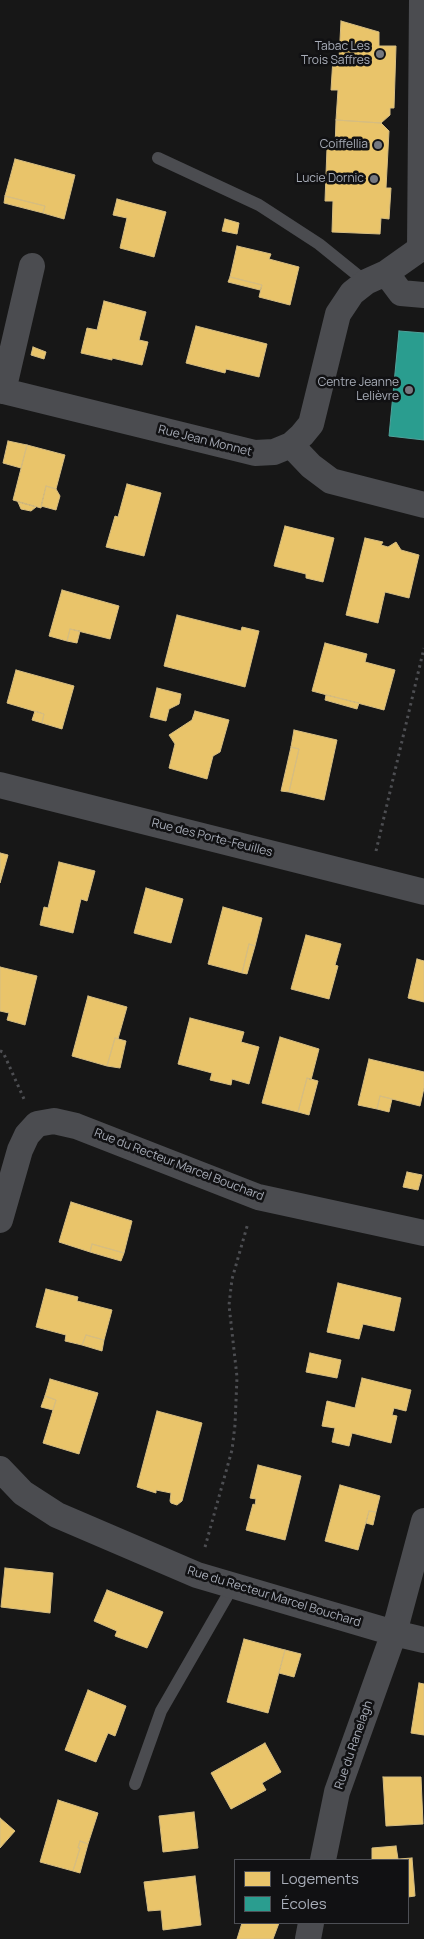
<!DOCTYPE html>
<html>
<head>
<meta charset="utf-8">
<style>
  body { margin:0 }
  #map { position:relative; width:424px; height:1939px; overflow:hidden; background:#171717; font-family:Manrope,sans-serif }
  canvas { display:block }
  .legend { position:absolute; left:234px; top:1859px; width:175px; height:65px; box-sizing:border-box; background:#111113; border:1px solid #4d4f55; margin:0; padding:6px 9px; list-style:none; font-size:15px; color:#a8adb8 }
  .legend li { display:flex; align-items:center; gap:10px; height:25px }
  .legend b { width:25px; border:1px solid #4d4f55 }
</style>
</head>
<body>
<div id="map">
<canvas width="424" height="1939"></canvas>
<ul class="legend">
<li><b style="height:14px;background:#e9c46a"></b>Logements</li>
<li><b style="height:14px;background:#2a9d8f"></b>Écoles</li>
</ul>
</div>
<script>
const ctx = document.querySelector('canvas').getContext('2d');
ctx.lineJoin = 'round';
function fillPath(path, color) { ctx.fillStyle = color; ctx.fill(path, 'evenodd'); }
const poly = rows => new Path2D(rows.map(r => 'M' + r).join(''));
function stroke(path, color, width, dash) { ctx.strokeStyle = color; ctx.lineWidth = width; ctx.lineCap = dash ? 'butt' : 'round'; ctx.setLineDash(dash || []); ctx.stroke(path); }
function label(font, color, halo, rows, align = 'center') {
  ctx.font = font + ' Manrope,sans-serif'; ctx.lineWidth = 5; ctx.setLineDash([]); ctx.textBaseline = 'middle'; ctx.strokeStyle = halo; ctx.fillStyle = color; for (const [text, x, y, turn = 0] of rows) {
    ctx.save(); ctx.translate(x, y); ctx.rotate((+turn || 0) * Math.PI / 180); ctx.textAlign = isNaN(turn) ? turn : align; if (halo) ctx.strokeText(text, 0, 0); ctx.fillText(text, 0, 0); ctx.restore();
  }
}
const homes = poly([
  [341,21,379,32,379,46,396,46,394,108,390,108,390,115,381,123,336,120,338,90,331,90,333,58,339,59,341,21],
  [336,120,381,123,389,131,386,188,391,188,389,219,381,218,380,234,332,232,333,201,325,201,327,148,335,148,336,120],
  [15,159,75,175,64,219,43,213,45,206,5,196,15,159],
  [5,196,45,206,43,213,4,203,5,196],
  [117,199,166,212,154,257,120,248,127,218,113,215,117,199],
  [225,219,239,223,237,234,222,231,225,219],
  [237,246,271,254,269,259,299,267,290,305,259,297,262,285,230,277,237,246],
  [230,277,262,285,260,290,228,282,230,277],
  [104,301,146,312,139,340,148,342,142,365,112,358,112,360,81,353,87,328,97,330,104,301],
  [196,326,267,344,259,377,226,369,225,373,186,363,196,326],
  [33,347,46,352,44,359,31,355,33,347],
  [8,441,27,445,21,468,3,463,8,441],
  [27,445,65,455,56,489,46,486,41,508,13,500,27,445],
  [127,484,161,493,144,556,106,547,115,516,118,517,127,484],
  [46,486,56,489,60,496,56,510,41,506,46,486],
  [18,502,36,507,31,511,21,509,18,502],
  [285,526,334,538,323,582,306,578,306,574,274,566,285,526],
  [365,538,383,542,381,545,388,547,396,542,401,550,419,555,409,598,385,592,378,623,346,615,365,538],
  [62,590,119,606,110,639,70,629,67,641,49,636,62,590],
  [177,615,241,631,242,627,259,631,245,687,164,666,177,615],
  [70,629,80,631,77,643,67,641,70,629],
  [325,643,367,654,365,662,395,670,384,710,312,691,325,643],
  [16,670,74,686,62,729,42,723,44,714,7,703,16,670],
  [157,688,181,694,179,704,169,709,166,721,150,717,157,688],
  [326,695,359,703,357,709,325,700,326,695],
  [35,711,44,714,42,723,32,720,35,711],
  [195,711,229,720,220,752,213,756,207,779,169,768,175,744,169,735,192,720,195,711],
  [294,730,337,740,324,800,289,792,299,749,291,747,294,730],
  [291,747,299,749,289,792,281,791,291,747],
  [0,853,8,855,0,883,0,853],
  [59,862,95,871,87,901,81,899,73,933,40,925,44,907,48,908,59,862],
  [146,888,183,899,171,943,134,933,146,888],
  [223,907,262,918,255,946,249,944,242,973,208,964,223,907],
  [306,935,341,944,335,965,338,966,329,999,291,989,306,935],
  [249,944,255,946,247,974,242,973,249,944],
  [417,959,424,961,424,1002,408,998,417,959],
  [0,967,37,976,25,1025,7,1020,9,1013,0,1011,0,967],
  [88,996,127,1007,118,1039,115,1038,107,1066,72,1056,88,996],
  [190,1018,244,1032,241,1042,259,1047,249,1084,232,1079,231,1085,210,1080,212,1073,178,1064,190,1018],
  [280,1037,319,1049,311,1080,307,1078,298,1112,262,1103,280,1037],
  [115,1038,126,1041,120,1068,107,1066,115,1038],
  [369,1059,424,1072,424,1088,420,1106,380,1096,377,1109,358,1105,369,1059],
  [307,1078,318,1081,309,1115,298,1112,307,1078],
  [380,1096,392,1099,389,1112,377,1109,380,1096],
  [407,1172,422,1175,418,1190,403,1187,407,1172],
  [71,1202,132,1221,124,1253,92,1244,90,1252,59,1242,71,1202],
  [92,1244,124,1253,121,1261,90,1252,92,1244],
  [338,1283,401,1298,394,1331,363,1324,359,1339,327,1332,338,1283],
  [46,1289,78,1297,77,1301,112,1310,104,1340,86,1335,82,1345,65,1341,66,1335,36,1327,46,1289],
  [86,1335,104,1340,102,1351,82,1345,86,1335],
  [310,1353,341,1360,337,1378,306,1372,310,1353],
  [362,1378,411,1390,406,1411,394,1408,392,1415,397,1416,391,1443,352,1433,349,1446,332,1442,335,1428,322,1426,327,1401,355,1408,362,1378],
  [50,1379,98,1393,79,1454,43,1443,56,1400,45,1396,50,1379],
  [45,1396,56,1400,53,1410,41,1407,45,1396],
  [157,1411,202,1423,182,1501,177,1505,171,1503,170,1501,171,1493,156,1490,156,1493,137,1487,157,1411],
  [258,1465,301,1476,285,1540,246,1530,253,1504,255,1505,256,1499,250,1498,258,1465],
  [340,1485,380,1496,376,1512,369,1511,358,1550,325,1541,340,1485],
  [369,1511,376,1512,373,1525,366,1523,369,1511],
  [5,1568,53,1573,50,1613,1,1607,5,1568],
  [107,1590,163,1612,147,1648,115,1636,117,1631,94,1621,107,1590],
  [244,1639,285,1650,268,1713,227,1702,244,1639],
  [285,1650,301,1654,294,1677,279,1673,285,1650],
  [419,1683,424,1684,424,1735,411,1733,419,1683],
  [88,1690,126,1706,115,1736,108,1733,96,1762,65,1750,88,1690],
  [265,1743,281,1772,262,1783,266,1790,231,1809,211,1773,265,1743],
  [383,1777,421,1777,423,1824,386,1826,383,1777],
  [58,1800,98,1813,88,1844,80,1841,78,1848,80,1848,73,1871,40,1862,58,1800],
  [194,1812,198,1848,163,1852,159,1816,194,1812],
  [0,1818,15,1831,0,1848,0,1818],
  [80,1841,88,1844,80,1873,73,1871,80,1848,78,1848,80,1841],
  [396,1846,398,1859,372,1860,372,1848,396,1846],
  [412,1858,415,1896,408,1897,408,1860,385,1860,412,1858],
  [195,1876,201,1925,163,1930,161,1910,148,1911,144,1882,195,1876],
  [242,1923,279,1923,273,1939,237,1939,242,1923]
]);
const schools = poly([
  [399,331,424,333,424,440,389,436,399,331]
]);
const path = poly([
  [376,851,424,648],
  [0,1051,3,1052,24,1099],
  [205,1547,232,1450,235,1425,237,1377,229,1305,232,1279,248,1223]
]);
const service = poly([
  [158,158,259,205,319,244,366,282],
  [135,1784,161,1711,233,1586]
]);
const minor = poly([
  [420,248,422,0],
  [386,273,401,293,424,295],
  [0,390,255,453,274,452,291,445,302,435,311,424,338,314,352,293,366,282,386,273,424,246],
  [3,391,32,266],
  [291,445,311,466,331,481,424,505],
  [0,785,424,892],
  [0,1220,20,1150,27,1135,37,1124,54,1121,76,1126,258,1197,424,1233],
  [0,1469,23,1493,57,1515,197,1575,394,1633,424,1640],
  [323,1860,337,1792,394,1633,424,1521],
  [308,1939,311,1923]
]);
const markers = [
  [380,54,5,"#757880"],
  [378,145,5,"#757880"],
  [374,179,5,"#757880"],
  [409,390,5,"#757880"]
];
const poiNames = [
  ["Tabac Les",370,47],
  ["Trois Saffres",370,61],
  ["Coiffellia",368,145],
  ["Lucie Dornic",364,179],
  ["Centre Jeanne",399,383],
  ["Lelièvre",399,397]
];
const streetNames = [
  ["Rue Jean Monnet",205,441,14],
  ["Rue des Porte-Feuilles",212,838,14],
  ["Rue du Recteur Marcel Bouchard",179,1165,21],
  ["Rue du Recteur Marcel Bouchard",274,1597,17],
  ["Rue du Ranelagh",354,1745,-71]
];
fillPath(homes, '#e9c46a');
stroke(homes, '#d6bd81', 1);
fillPath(schools, '#2a9d8f');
stroke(schools, '#50a29b', 1);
stroke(path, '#4d4e52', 3, [2.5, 4]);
stroke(service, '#4b4c50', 12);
stroke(minor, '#4b4c50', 26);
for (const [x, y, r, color] of markers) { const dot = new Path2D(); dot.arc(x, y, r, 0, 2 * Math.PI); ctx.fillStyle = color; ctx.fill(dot); stroke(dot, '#111113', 2); }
label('12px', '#a8adb8', '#111113', poiNames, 'right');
label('12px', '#a8adb8', '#111113', streetNames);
</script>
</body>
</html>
